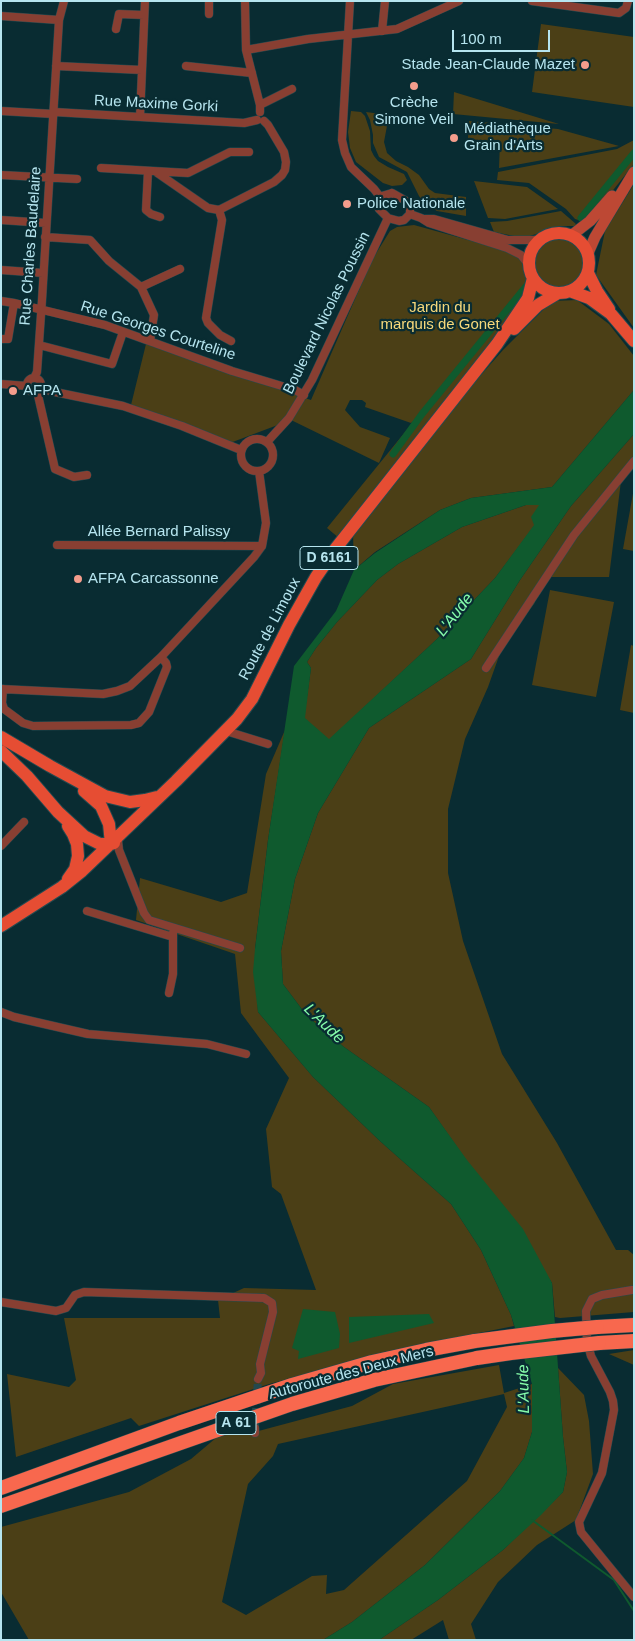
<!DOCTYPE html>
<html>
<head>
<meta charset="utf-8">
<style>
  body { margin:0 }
  #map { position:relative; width:635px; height:1641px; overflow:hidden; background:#092c32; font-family:Arial,sans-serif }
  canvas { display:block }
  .frame { position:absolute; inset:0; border:2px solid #b6e5ef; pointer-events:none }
  .scale { position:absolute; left:452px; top:30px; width:98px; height:22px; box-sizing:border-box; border:2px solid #b6e5ef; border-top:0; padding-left:6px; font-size:15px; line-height:18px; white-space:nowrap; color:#b6e5ef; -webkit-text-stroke:4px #092c32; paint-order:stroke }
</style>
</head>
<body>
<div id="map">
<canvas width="635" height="1641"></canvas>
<div class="frame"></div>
<div class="scale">100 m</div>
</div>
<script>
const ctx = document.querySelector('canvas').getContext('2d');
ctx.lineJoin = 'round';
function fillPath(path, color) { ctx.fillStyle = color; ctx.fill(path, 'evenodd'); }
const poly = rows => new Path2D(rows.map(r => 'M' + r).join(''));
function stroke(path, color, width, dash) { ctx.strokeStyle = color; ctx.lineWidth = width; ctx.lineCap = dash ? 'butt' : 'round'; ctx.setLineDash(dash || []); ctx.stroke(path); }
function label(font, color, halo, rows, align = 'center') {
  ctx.font = font + ' Arial,sans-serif'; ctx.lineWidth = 4.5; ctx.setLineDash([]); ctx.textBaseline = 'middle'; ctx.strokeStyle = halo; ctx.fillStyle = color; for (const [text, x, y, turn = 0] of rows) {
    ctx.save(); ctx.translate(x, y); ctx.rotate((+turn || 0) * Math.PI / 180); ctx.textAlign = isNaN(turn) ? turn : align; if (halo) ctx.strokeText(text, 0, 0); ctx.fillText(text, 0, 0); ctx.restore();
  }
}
const green = poly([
  [541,24,634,37,634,107,532,92],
  [454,92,559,124,453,114],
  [351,111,361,112,365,116,370,131,371,150,374,156,378,161,388,167,404,174,407,180,402,185,392,186,383,183,356,162,350,148,348,132],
  [366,112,389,115,384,142,387,153,396,161,408,167,419,175,429,189,435,193,466,197,466,216,437,211,425,204,419,196,407,172,379,157,373,143,373,135,370,120],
  [469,121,558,129,619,146,499,168,500,142,468,139],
  [634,140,634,164,610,194,582,221,575,219,566,209,529,183,497,180,498,172,617,149],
  [474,181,527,187,558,209,505,219,488,218],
  [634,184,634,328,596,275,605,231],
  [561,211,576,224,575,226,560,226,530,236,519,237,494,232,490,222,507,221],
  [414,225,501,249,522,259,526,266,528,276,523,303,339,538,327,528,414,421,411,423,365,407,366,403,362,400,350,400,345,410,360,427,390,438,379,463,291,420,222,446,131,405,146,344,311,400,372,260,390,231,397,227],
  '535 263a26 26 0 1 1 52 0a26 26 0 1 1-52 0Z',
  [577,300,609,324,634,356,634,390,552,487,471,498,440,510,375,552,354,570,353,533,457,402,503,350,552,301],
  [634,434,634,458,622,473,609,577,546,577,534,604,503,645,488,687,465,739,448,809,448,873,463,941,502,1054,557,1143,616,1250,628,1250,634,1255,634,1312,560,1318,555,1317,552,1283,429,1107,344,1047,307,1016,283,984,281,951,295,879,318,813,369,728,471,659,520,580,571,506],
  [634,488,634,551,623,549],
  [540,504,535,525,495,578,437,639,329,740,304,718,311,668,307,662,316,648,337,622,377,580,398,564,462,527,526,505],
  [550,590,614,602,596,697,532,685],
  [631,645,634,646,634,713,620,710],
  [285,730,268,840,255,949,258,1012,313,1077,381,1142,451,1204,481,1250,511,1315,514,1326,384,1352,266,1385,139,1426,131,1418,16,1457,7,1374,69,1387,76,1380,64,1318,220,1318,218,1300,244,1288,316,1290,281,1194,272,1187,266,1129,289,1078,241,1013,235,954,136,920,140,878,221,902,247,893,266,774],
  [634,1350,634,1365,609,1354],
  [499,1365,504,1393,532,1384,532,1432,524,1458,500,1491,425,1565,352,1622,323,1640,29,1640,1,1592,1,1527,129,1492,191,1459,223,1432,250,1424,251,1433,352,1406,393,1384],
  [504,1394,507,1407,467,1481,344,1590,326,1594,327,1575,312,1576,246,1615,222,1602,248,1484,273,1456,278,1444],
  [558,1368,584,1395,589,1421,593,1474,576,1520,537,1545,498,1582,471,1624,476,1640,449,1640,443,1620,411,1640,379,1640,438,1600,503,1550,563,1492,567,1472,563,1437]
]);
const water = poly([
  [634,390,634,434,571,506,520,580,471,659,369,728,318,813,295,879,281,951,283,984,307,1016,344,1047,429,1107,467,1160,523,1229,552,1283,563,1437,567,1472,563,1492,541,1515,503,1550,438,1600,379,1640,323,1640,352,1622,425,1565,500,1491,524,1458,532,1432,532,1384,511,1315,481,1250,451,1204,381,1142,313,1077,258,1012,253,972,255,949,268,840,294,666,336,611,354,570,375,553,440,510,471,498,552,487],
  [526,505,539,505,531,517,534,525,495,578,437,639,329,739,305,718,311,668,307,662,316,648,337,622,377,580,398,564,462,527],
  [303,1309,335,1312,340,1334,339,1348,298,1359,299,1351,292,1348],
  [429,1314,434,1323,349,1343,349,1317]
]);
const stream = poly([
  [532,1520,614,1580,634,1611]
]);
const canal = poly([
  [581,218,634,153],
  [393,454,422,414,528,284]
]);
const minorTunnel = poly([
  [255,1428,258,1379]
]);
const minor = poly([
  [209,1,209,14],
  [245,1,246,50,260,105,260,112],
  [350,1,342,140,345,153,351,167,374,189,381,198],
  [532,1,619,13,626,8,628,1],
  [1,16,59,20],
  [116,29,119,14,144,15],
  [382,31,385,1],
  [246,50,308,39,397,29,459,1],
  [56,66,142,70],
  [186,66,252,73],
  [260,105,292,89],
  [1,111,54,114],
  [54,112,244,123,257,120],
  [140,117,145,1],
  [101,168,188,173,230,152,249,152],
  [148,171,146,210,151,214,160,217],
  [156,172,208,208,219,210,274,182,282,175,285,170,286,162,284,152,268,125,264,121],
  [1,175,77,179],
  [392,193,408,202,410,208,410,214,404,220,399,221,388,218,379,209,377,203,382,196,392,193],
  [219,210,222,220,206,318,208,323,220,335,231,341],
  [410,214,421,218,429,223,507,248,521,255,529,265],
  [424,219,434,219,508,240,539,240],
  [1,220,46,223],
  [45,237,90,240,109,261,141,287,154,315,150,341],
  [1,270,43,273],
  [141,287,180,269],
  [1,301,14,303,105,325,232,371,295,390,304,395],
  [1,339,8,339,14,303],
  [39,345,112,364,123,332],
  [34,378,37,372,42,300,59,20,64,1],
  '27 385a7 7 0 1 1 14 0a7 7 0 1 1-14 0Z',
  [1,384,27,386],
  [40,388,50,391,123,406,182,426,241,450],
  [37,391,55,469,74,477,87,475],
  '241 455a16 16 0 1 1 32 0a16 16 0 1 1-32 0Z',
  [267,442,289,418,312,380,388,218],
  [57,545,262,546],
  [486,668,574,535,634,461],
  [1,689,103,694,117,691,130,686,161,657,254,557,262,546,266,523,259,471],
  [3,689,2,703,4,709,23,723,33,726,131,725,139,723,149,712,167,667,166,663,161,657],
  [226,731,268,744],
  [118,841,119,850,144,913,149,920,240,948],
  [1,846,24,822],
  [87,911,173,937],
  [169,993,173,974,173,933],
  [1,1012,14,1017,88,1034,207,1044,246,1054],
  [632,1290,602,1295,592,1299,586,1311,587,1341,591,1356,610,1392,613,1401,614,1410,602,1473,579,1522,581,1532,634,1597],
  [1,1302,56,1311,66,1308,75,1295,84,1292,264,1298,272,1303,273,1312,260,1364,261,1373,258,1379],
  [255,1433,255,1428]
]);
const secondary = poly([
  [572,235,590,221,612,196],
  [588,253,595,237,634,172]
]);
const primary = poly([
  '529 263a30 30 0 1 1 60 0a30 30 0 1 1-60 0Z',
  [588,273,597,291,609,309],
  [570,291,589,298,611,314,634,341],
  [514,329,538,305,558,293],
  [1,737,50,766,105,796,130,802,145,800,157,797],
  [1,751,27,776,58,812,84,836,100,844,111,844,114,843],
  [84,791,101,806,109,824,111,844],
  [68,879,75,869,78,856,77,844,73,834,68,826],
  [1,926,62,887,82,871,176,781,237,719,252,699,289,625,316,577,336,548,497,344,528,298,533,278]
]);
const motorway = poly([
  [597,1327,634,1325],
  [599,1343,634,1341],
  [1,1488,179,1423,292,1385,372,1362,426,1350,475,1341],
  [1,1506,292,1404,374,1380,477,1358]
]);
const motorwayBridge = poly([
  [475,1341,552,1331,597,1327],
  [477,1358,511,1353,599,1343]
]);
const markers = [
  [585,65,5,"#f49d8c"],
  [414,86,5,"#f49d8c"],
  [454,138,5,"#f49d8c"],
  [347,204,5,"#f49d8c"],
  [13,391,5,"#f49d8c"],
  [78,579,5,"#f49d8c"]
];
const shields = [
  [329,558,58],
  [236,1423,40]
];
const shieldNames = [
  ["D 6161",329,558],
  ["A 61",236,1423]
];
const poiNames = [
  ["Stade Jean-Claude Mazet",575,65,"right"],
  ["Crèche",414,103,"center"],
  ["Simone Veil",414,120,"center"],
  ["Médiathèque",464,129],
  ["Grain d'Arts",464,146],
  ["Police Nationale",357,204],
  ["AFPA",23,391],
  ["AFPA Carcassonne",88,579]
];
const streetNames = [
  ["Rue Maxime Gorki",156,104,3],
  ["Rue Charles Baudelaire",31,246,-86],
  ["Boulevard Nicolas Poussin",327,313,-64],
  ["Rue Georges Courteline",158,331,18],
  ["Allée Bernard Palissy",159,532],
  ["Route de Limoux",270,629,-62],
  ["Autoroute des Deux Mers",351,1373,-15]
];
const parkNames = [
  ["Jardin du",440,308],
  ["marquis de Gonet",440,325]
];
const waterNames = [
  ["L'Aude",455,615,-52],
  ["L'Aude",324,1024,44],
  ["L'Aude",524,1389,-91]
];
fillPath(green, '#4b3f16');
fillPath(water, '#0f5a2e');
stroke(stream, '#0f5a2e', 2);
stroke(canal, '#0f5a2e', 7);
stroke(minorTunnel, '#23484e', 8, [8, 4]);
stroke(minor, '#254a50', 9);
stroke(secondary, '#254a50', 12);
stroke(primary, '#254a50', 14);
stroke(motorway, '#254a50', 15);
stroke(minor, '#883f32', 8);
stroke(secondary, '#bd4834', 11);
stroke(primary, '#e64d33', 12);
stroke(motorway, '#f8684e', 14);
stroke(motorwayBridge, '#254a50', 15, []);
stroke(motorwayBridge, '#f8684e', 14);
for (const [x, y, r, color] of markers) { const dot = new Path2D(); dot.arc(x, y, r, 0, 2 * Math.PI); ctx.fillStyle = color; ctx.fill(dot); stroke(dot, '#092c32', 2); }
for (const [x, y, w] of shields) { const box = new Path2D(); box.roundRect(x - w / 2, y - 11.5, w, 23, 4); ctx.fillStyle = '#092c32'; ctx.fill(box); stroke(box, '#b6e5ef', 1); }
label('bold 14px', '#b6e5ef', null, shieldNames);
label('15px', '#b6e5ef', '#092c32', poiNames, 'left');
label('15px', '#b6e5ef', '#092c32', streetNames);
label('15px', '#f6d87b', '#092c32', parkNames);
label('italic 16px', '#86fdab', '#092c32', waterNames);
</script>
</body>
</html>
